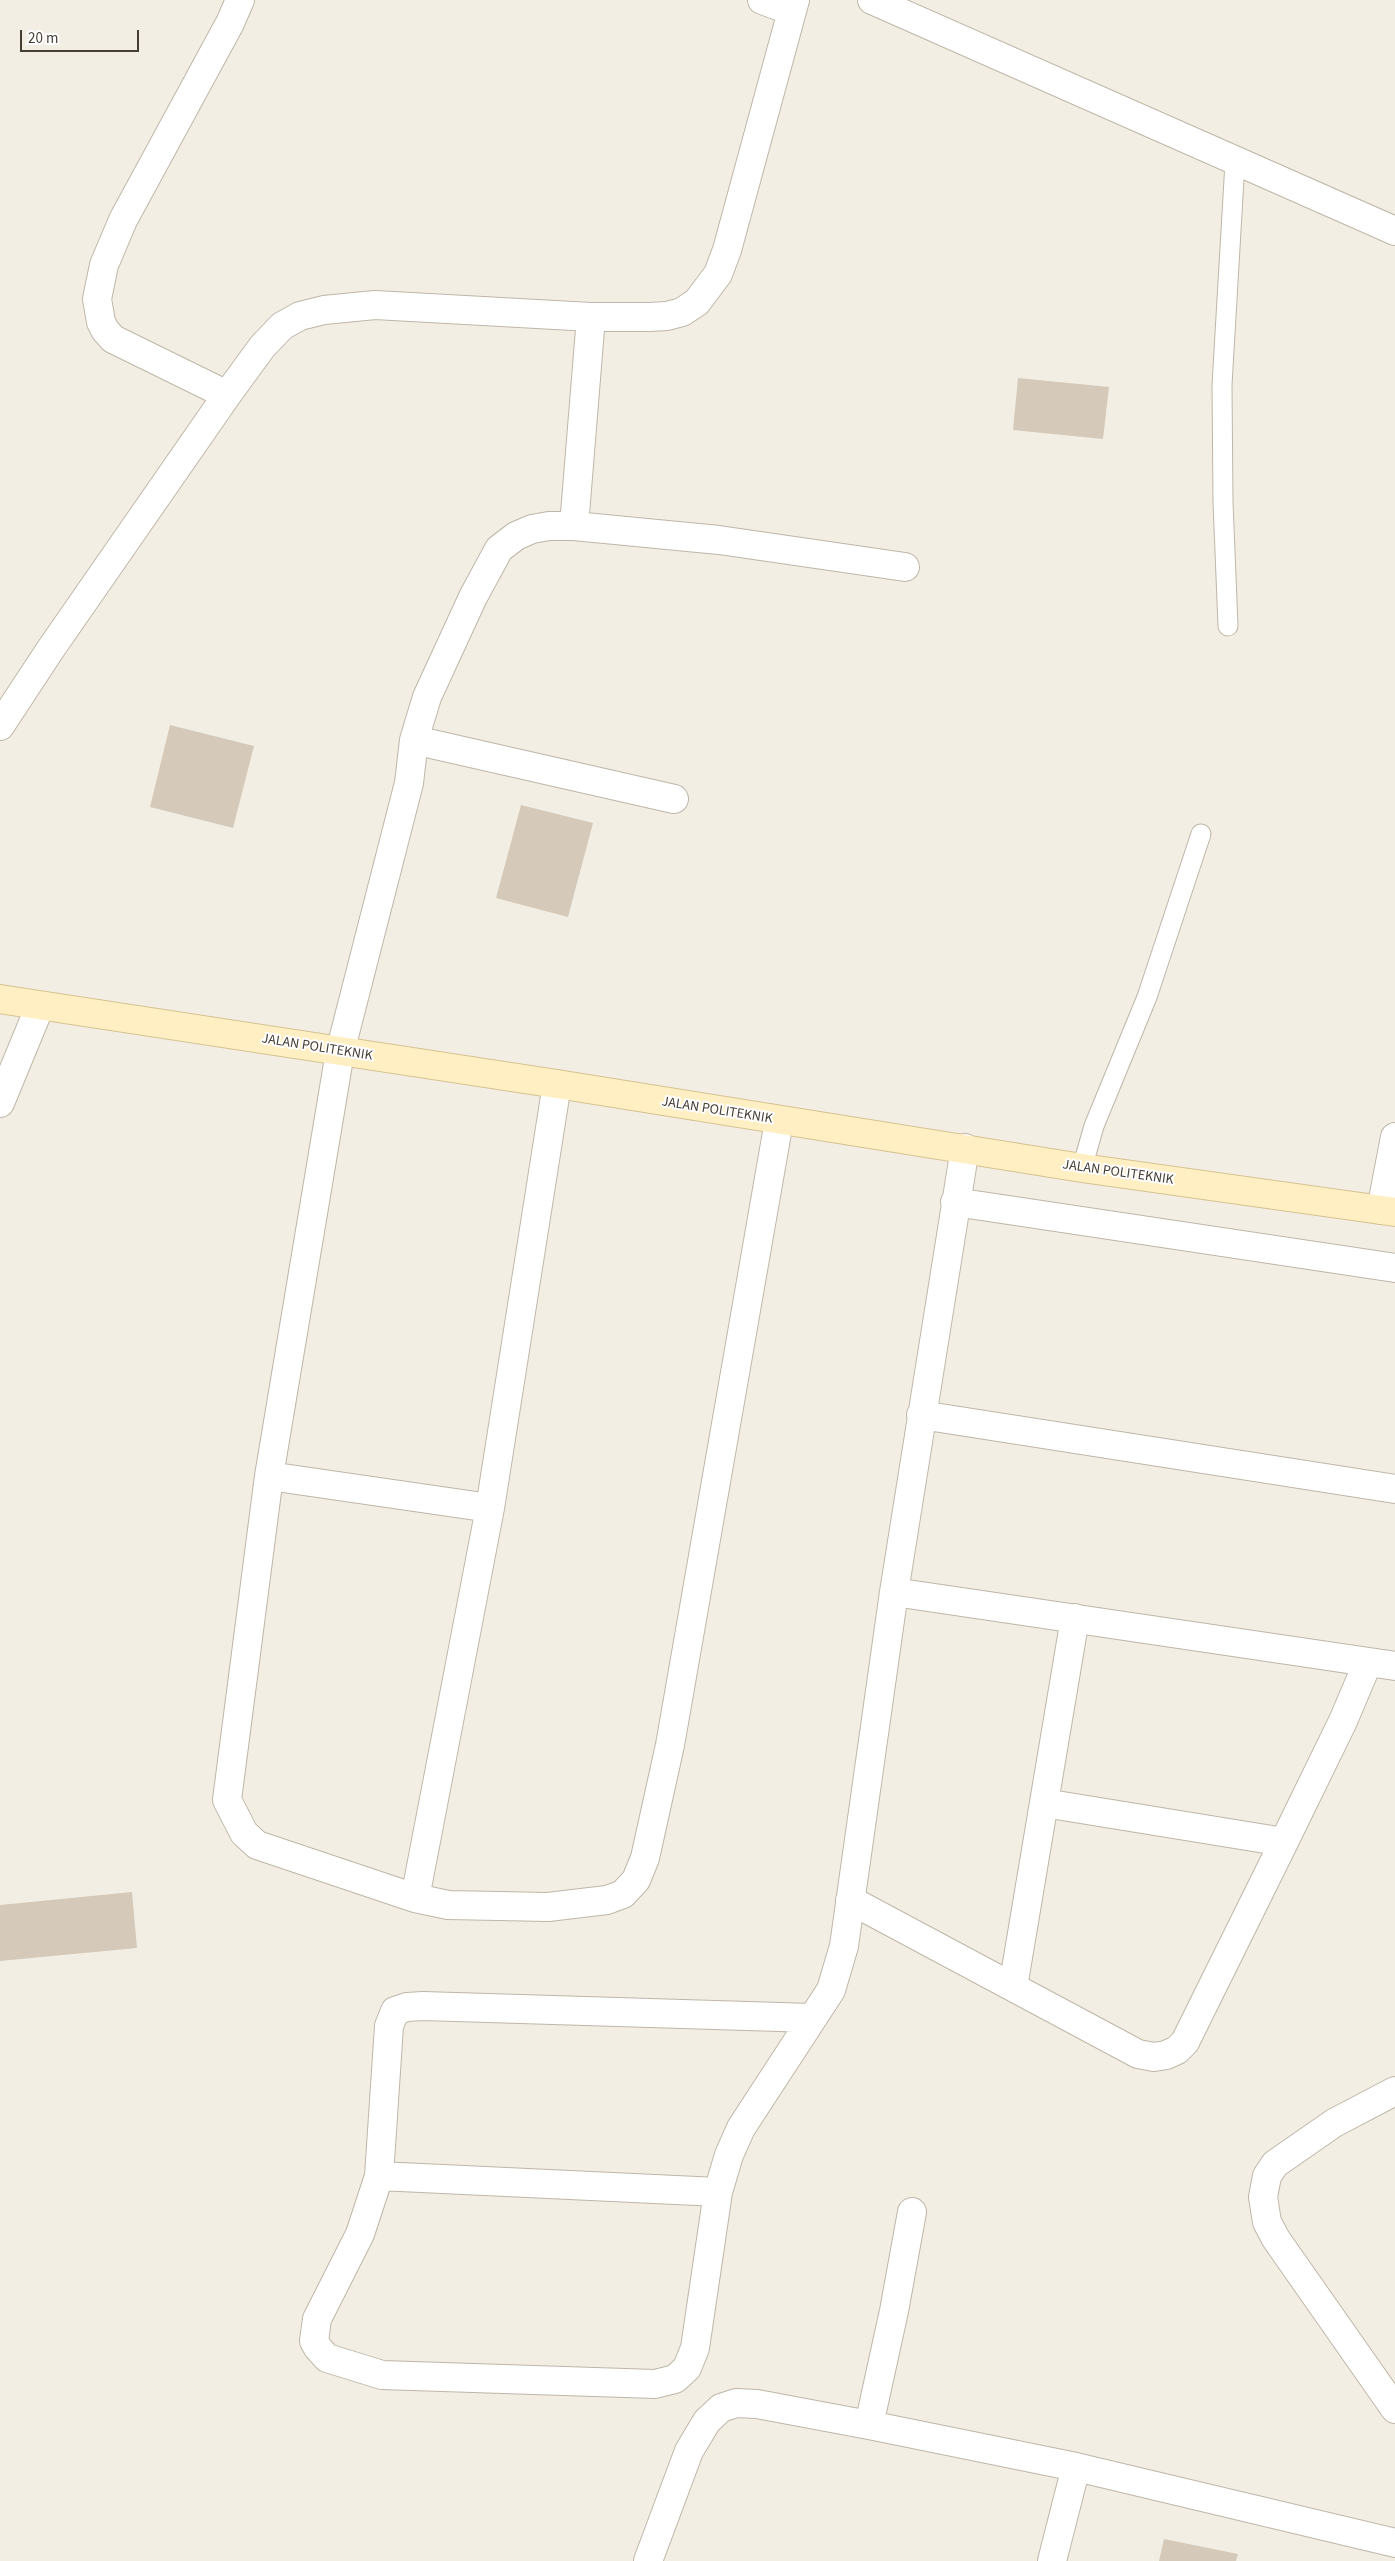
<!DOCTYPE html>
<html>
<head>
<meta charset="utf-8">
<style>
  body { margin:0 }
  #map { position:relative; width:1395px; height:2561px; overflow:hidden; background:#f3eee4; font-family:"Source Sans 3",sans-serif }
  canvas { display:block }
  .scale { position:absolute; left:20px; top:30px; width:119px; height:22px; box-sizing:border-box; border:2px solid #463e34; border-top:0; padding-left:6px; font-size:15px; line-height:18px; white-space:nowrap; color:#463e34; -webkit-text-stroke:4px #fff; paint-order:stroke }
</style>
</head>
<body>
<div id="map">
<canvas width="1395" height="2561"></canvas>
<div class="scale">20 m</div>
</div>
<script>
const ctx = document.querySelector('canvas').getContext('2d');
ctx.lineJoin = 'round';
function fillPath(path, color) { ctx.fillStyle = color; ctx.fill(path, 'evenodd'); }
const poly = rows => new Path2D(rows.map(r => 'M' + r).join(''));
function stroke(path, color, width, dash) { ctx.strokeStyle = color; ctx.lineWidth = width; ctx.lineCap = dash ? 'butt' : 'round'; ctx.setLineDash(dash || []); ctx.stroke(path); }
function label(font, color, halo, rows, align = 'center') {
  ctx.font = font + ' "Source Sans 3",sans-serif'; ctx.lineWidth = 4; ctx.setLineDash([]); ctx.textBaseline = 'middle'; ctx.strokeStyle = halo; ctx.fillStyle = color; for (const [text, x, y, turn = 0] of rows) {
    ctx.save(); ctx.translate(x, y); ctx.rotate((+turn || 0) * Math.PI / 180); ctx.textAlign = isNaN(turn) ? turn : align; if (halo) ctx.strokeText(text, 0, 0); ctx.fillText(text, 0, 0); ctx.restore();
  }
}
const building = poly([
  [1018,378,1109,387,1103,439,1013,430],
  [170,725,254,746,233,828,150,807],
  [521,805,593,823,568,917,496,898],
  [132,1892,137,1948,0,1961,0,1905],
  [1164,2539,1238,2554,1236,2561,1159,2561]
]);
const lane = poly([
  [1228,626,1223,502,1222,385,1235,162],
  [1082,1168,1094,1126,1147,997,1201,834]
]);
const street = poly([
  [762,0,792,11],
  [872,0,1395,231],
  [227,395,113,339,105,330,101,322,97,299,104,265,123,220,230,23,240,0],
  [574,526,591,317],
  [0,726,50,650,227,395,262,347,282,326,300,316,324,310,375,305,591,317,648,317,667,316,682,312,697,302,718,274,727,250,795,0],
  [414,740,674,799],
  [0,1103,40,1006],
  [779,1121,670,1745,645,1858,636,1880,623,1894,607,1900,548,1907,448,1905,415,1898,257,1845,244,1833,227,1800,269,1476,340,1052,409,783,414,740,427,697,473,597,499,549,516,536,532,529,549,526,574,526,719,540,905,567],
  [955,1202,1395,1268],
  [1381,1210,1395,1137],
  [921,1415,1395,1489],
  [269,1476,490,1508],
  [894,1592,1395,1666],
  [1044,1803,1284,1842],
  [415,1898,490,1508,557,1084],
  [850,1900,1138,2054,1154,2057,1166,2055,1177,2050,1185,2042,1284,1842,1343,1721,1368,1662],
  [1013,1987,1075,1618],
  [812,2018,423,2006,407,2007,395,2011,389,2026,379,2176,360,2234,317,2319,314,2341,318,2348,327,2358,382,2375,655,2384,675,2379,687,2368,695,2348,718,2192,729,2155,741,2128,831,1990,844,1946,894,1592,965,1148],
  [1395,2091,1334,2123,1275,2164,1267,2176,1263,2197,1267,2222,1276,2239,1395,2409],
  [379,2176,718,2192],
  [869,2425,894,2311,912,2212],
  [648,2561,689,2451,707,2421,721,2408,736,2403,757,2404,869,2425,1076,2467],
  [1052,2561,1076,2467,1395,2543]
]);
const secondary = poly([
  [0,999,557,1084,1082,1168,1395,1212]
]);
const streetNames = [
  ["JALAN POLITEKNIK",317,1048,9],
  ["JALAN POLITEKNIK",717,1111,9],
  ["JALAN POLITEKNIK",1118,1173,8]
];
fillPath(building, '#d5cab9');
stroke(lane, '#bfb6a7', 21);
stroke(street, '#bfb6a7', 30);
stroke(secondary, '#d6c292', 30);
stroke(lane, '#fff', 19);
stroke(street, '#fff', 28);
stroke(secondary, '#ffefc2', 28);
label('14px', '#463e34', '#fff', streetNames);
</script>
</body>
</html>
